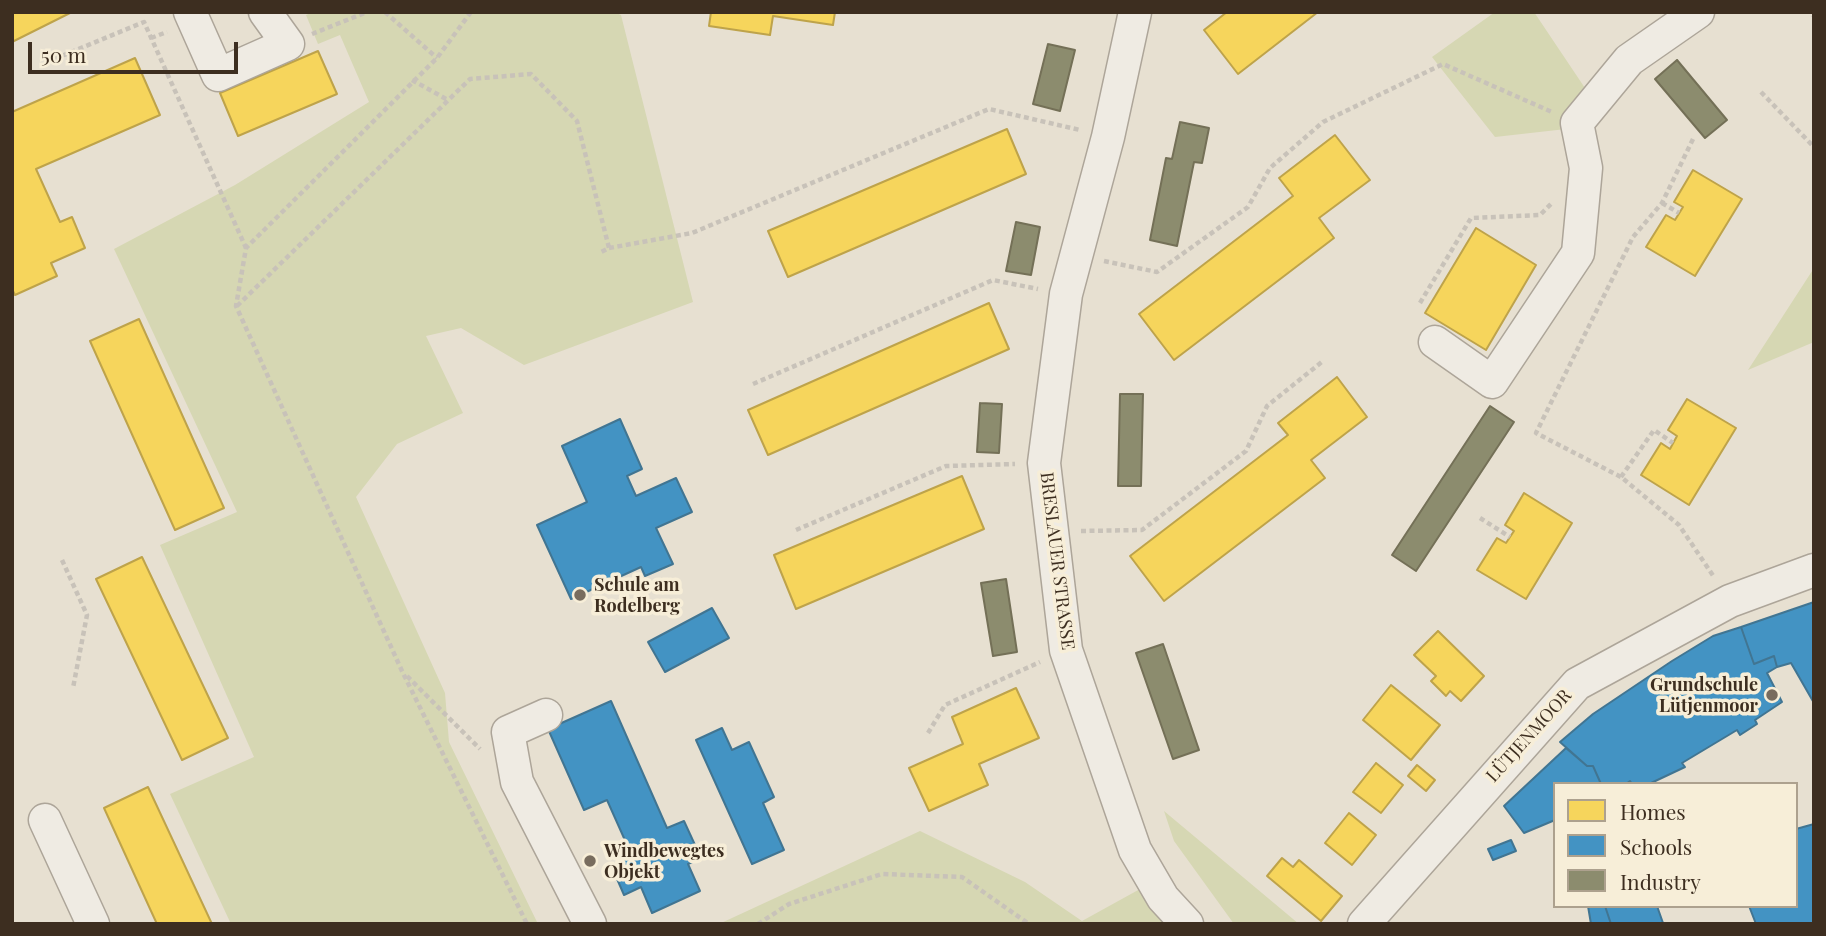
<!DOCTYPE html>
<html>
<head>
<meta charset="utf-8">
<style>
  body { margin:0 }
  #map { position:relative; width:1826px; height:936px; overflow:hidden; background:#e7e0d1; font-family:"Playfair Display",serif }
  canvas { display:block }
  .frame { position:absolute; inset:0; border:14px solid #3d2e20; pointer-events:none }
  .legend { position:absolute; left:1553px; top:782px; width:245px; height:126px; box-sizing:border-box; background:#f7eed8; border:2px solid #ada18e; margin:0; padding:9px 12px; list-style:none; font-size:21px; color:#3d2e20 }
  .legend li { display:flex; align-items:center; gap:14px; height:35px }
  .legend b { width:35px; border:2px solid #ada18e }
  .scale { position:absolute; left:28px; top:42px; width:210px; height:32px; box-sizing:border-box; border:4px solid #3d2e20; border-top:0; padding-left:9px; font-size:21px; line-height:24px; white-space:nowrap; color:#3d2e20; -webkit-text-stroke:5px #f7eed8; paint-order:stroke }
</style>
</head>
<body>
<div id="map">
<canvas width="1826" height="936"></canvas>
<div class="frame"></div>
<ul class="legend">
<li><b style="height:19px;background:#f6d55c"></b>Homes</li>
<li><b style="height:19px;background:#4393c3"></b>Schools</li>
<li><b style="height:19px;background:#8c8c6e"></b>Industry</li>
</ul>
<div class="scale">50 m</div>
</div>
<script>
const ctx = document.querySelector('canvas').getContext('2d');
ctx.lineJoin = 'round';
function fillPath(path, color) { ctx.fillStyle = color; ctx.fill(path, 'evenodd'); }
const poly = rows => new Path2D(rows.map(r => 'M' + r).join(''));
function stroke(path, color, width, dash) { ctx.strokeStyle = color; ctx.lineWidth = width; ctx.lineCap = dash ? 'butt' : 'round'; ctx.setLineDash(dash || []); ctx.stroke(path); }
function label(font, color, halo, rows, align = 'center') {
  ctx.font = font + ' "Playfair Display",serif'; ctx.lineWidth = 7; ctx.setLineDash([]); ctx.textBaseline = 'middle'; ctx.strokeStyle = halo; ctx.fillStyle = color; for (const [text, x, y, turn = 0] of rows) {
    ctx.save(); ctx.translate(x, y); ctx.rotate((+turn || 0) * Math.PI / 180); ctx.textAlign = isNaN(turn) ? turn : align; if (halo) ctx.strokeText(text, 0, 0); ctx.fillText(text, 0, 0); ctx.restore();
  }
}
const green = poly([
  [313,12,614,12,621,15,693,302,524,365,461,328,426,336,463,413,397,444,356,497,445,693,449,742,538,924,231,924,170,794,254,757,160,545,237,512,114,249,235,185,369,102,340,35,318,44,306,15],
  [1495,12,1534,12,1589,94,1566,129,1495,137,1432,57],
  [1814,268,1814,342,1748,370],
  [1164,811,1299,924,1234,924,1174,841],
  [920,831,1025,882,1082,921,1140,889,1168,924,719,924]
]);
const homes = poly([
  [12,12,72,12,12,42,12,12],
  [711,12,835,12,833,25,773,16,770,35,709,26,711,12],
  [1227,12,1318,12,1238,74,1204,30,1227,12],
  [318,51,337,94,238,136,220,93,318,51],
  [135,58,160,115,36,169,60,222,72,217,85,248,51,263,57,276,15,295,12,289,12,112,135,58],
  [1007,129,1026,174,788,277,768,231,1007,129],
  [1335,135,1370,180,1319,218,1334,238,1174,360,1139,314,1293,196,1279,178,1335,135],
  [1693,170,1742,199,1695,276,1646,247,1666,215,1675,220,1683,207,1674,202,1693,170],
  [1476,228,1536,265,1486,350,1425,313,1476,228],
  [989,303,1009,349,768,455,748,410,989,303],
  [139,319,224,508,175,530,90,341,139,319],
  [1337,377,1367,417,1311,460,1325,478,1164,601,1130,556,1288,435,1278,423,1337,377],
  [1687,399,1736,428,1689,505,1641,475,1661,443,1670,449,1677,436,1668,430,1687,399],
  [962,476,984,529,796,609,774,555,962,476],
  [1524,493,1572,523,1526,599,1477,570,1497,538,1506,543,1514,531,1505,525,1524,493],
  [142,557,228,738,182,760,96,579,142,557],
  [1438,631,1484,676,1461,701,1450,691,1446,696,1431,681,1436,676,1414,655,1438,631],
  [1391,685,1440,725,1411,760,1363,720,1391,685],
  [1016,688,1039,738,979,764,988,785,929,811,909,768,963,744,952,717,1016,688],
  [1376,763,1403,785,1381,813,1353,792,1376,763],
  [1417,765,1435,780,1426,791,1408,776,1417,765],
  [148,787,212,924,157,924,151,911,104,808,148,787],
  [1349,813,1376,835,1352,865,1325,843,1349,813],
  [1282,858,1293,867,1299,860,1342,896,1321,921,1267,876,1282,858]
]);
const schools = poly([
  [620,419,642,469,627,476,636,496,676,478,692,512,656,528,673,564,645,576,641,567,571,599,537,525,587,502,562,446,620,419],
  [1814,602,1814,703,1791,663,1777,667,1774,656,1754,664,1741,627,1814,602],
  [712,608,729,638,665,672,648,642,712,608],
  [1741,627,1754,664,1774,656,1777,667,1767,673,1782,702,1755,720,1757,724,1740,735,1737,730,1682,763,1685,767,1649,784,1632,784,1630,781,1626,784,1601,784,1593,766,1587,766,1560,742,1593,714,1672,661,1713,636,1741,627],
  [611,701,667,828,684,821,701,858,688,864,700,891,652,913,641,887,624,895,611,865,632,856,607,800,584,810,548,729,611,701],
  [722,728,732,750,749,742,774,797,763,803,784,850,752,864,696,740,722,728],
  [1566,748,1587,766,1593,766,1601,784,1555,784,1555,820,1524,833,1504,806,1566,748],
  [1814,824,1814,924,1756,924,1749,906,1796,906,1796,829,1814,824],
  [1511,840,1516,851,1493,860,1488,849,1511,840],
  [1588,906,1605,906,1611,924,1591,924,1588,906],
  [1605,906,1657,906,1663,923,1611,924,1605,906]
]);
const industry = poly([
  [1048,44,1075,50,1060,111,1033,104,1048,44],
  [1677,60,1727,120,1705,138,1655,79,1677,60],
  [1180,122,1209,128,1202,163,1194,162,1177,246,1150,240,1166,158,1172,159,1180,122],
  [1016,222,1040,227,1031,275,1006,271,1016,222],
  [1120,394,1143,394,1141,486,1118,486,1120,394],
  [980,403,1002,404,999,453,977,452,980,403],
  [1490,406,1514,422,1416,571,1392,555,1490,406],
  [1006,579,1017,652,993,656,981,583,1006,579],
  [1163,644,1199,750,1173,759,1136,653,1163,644]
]);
const path = poly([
  [385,12,437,58],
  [471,12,437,58,246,248,236,306,402,671,527,924],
  [1813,18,1814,17],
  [312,34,367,12],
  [151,38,167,32],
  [47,62,144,22,246,248],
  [412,80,448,100],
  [1761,92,1814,147],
  [1693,139,1662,203,1633,237,1536,433,1621,477,1679,525,1714,577],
  [1662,203,1679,213],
  [609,248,692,233,989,109,1080,130],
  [1104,261,1157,272,1248,207,1270,168,1323,122,1443,64,1552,112],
  [1420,303,1471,218,1540,215,1553,202],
  [237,306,470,79,531,74,577,121,609,248,599,253],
  [753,384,993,280,1038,289],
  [1621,477,1654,430,1673,443],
  [1480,518,1510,537],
  [796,530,946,466,1015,464],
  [1081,531,1142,530,1246,451,1267,406,1323,361],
  [62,560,87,615,73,688],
  [407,676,480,749],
  [928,733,945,705,1040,662],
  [758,924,789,904,882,874,962,877,1029,924]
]);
const minor = poly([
  [190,12,218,75,288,44,265,12],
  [1135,12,1108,137,1066,294,1044,463,1066,650,1135,850,1163,898,1187,924],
  [1435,342,1492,382,1578,253,1586,168,1577,123,1629,60,1698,12],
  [546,715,508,732,517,782,590,924],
  [45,820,93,924],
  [1364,924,1577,684,1730,601,1814,570]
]);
const markers = [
  [580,595,7,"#786c5e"],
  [1772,695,7,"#786c5e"],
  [590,861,7,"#786c5e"]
];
const streetNames = [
  ["BRESLAUER STRASSE",1057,561,83],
  ["LÜTJENMOOR",1529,736,-48]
];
const poiNames = [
  ["Schule am",594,585],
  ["Rodelberg",594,606],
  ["Grundschule",1758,685,"right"],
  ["Lütjenmoor",1758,706,"right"],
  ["Windbewegtes",604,851],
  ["Objekt",604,872]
];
fillPath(green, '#d6d7b3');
fillPath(homes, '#f6d55c');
stroke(homes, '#bea34a', 2);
fillPath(schools, '#4393c3');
stroke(schools, '#417592', 2);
fillPath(industry, '#8c8c6e');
stroke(industry, '#747057', 2);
stroke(minor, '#ada599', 35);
stroke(path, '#c8c2b9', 4.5, [5, 3.5]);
stroke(minor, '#efebe3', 32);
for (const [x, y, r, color] of markers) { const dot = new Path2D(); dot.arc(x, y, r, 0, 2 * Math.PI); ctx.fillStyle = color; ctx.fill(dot); stroke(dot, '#f7eed8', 2.5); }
label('18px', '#3d2e20', '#f7eed8', streetNames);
label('bold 18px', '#3d2e20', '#f7eed8', poiNames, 'left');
</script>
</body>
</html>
